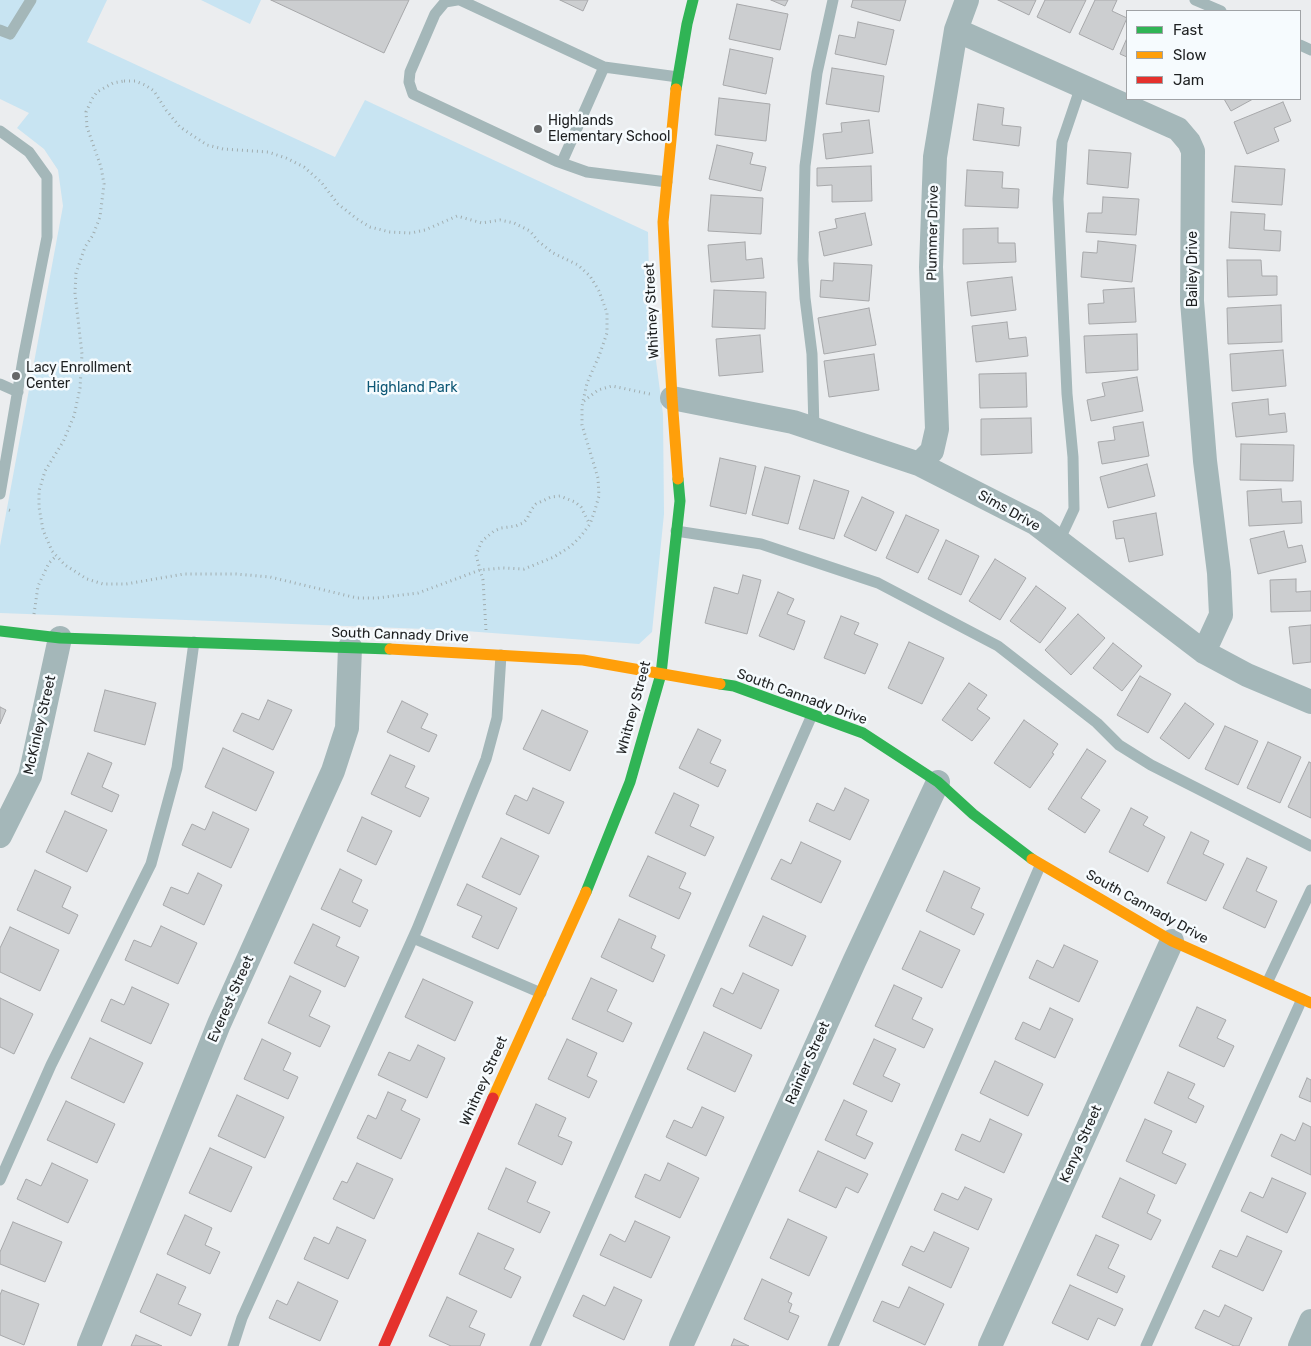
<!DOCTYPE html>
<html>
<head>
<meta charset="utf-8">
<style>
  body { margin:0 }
  #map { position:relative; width:1311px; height:1346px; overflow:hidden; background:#ebedef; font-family:Rubik,sans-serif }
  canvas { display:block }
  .legend { position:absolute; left:1126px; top:10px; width:175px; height:90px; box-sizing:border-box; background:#f6fbfe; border:1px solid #a0a3a6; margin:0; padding:6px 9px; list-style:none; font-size:15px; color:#1e2021 }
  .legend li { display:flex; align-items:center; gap:10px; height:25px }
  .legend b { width:25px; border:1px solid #a0a3a6 }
</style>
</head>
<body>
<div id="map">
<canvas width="1311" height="1346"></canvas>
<ul class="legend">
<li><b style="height:6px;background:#30b455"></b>Fast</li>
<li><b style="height:6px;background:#ff9f0a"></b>Slow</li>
<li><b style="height:6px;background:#e5322d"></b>Jam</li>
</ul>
</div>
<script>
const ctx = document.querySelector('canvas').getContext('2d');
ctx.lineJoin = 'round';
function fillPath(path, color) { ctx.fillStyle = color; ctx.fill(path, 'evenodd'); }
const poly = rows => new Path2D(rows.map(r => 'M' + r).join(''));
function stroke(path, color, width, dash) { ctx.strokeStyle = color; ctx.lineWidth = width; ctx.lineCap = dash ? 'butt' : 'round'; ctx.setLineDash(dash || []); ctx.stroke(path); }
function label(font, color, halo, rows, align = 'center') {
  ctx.font = font + ' Rubik,sans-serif'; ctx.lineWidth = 5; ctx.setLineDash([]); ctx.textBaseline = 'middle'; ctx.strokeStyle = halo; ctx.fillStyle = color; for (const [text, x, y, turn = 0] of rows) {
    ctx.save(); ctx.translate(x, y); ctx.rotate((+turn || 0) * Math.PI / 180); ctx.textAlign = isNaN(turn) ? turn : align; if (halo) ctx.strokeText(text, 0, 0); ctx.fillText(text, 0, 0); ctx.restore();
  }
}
const green = poly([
  [0,0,107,0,87,42,335,157,365,100,648,232,650,315,663,414,664,514,652,632,639,644,452,630,0,613,0,546,63,206,58,170,44,149,17,128,29,113,0,99],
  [201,0,261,0,250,24]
]);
const building = poly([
  [271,0,409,0,384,53,271,0],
  [560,0,588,0,583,11,560,0],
  [771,0,788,0,785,6,771,0],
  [853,0,906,0,900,21,851,7,853,0],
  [998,0,1036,0,1029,15,998,0],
  [1045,0,1086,0,1070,33,1037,17,1045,0],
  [1095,0,1117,0,1112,11,1127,18,1113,50,1079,34,1095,0],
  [737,4,788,14,780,50,729,39,737,4],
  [858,22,894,30,886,65,835,54,839,35,855,38,858,22],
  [1127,38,1127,57,1120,54,1127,38],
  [730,49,773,58,766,94,723,85,730,49],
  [832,68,884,76,879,112,826,104,832,68],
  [719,98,770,104,766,141,715,135,719,98],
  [1224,99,1253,99,1231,111,1224,99],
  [1283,102,1291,121,1274,128,1279,141,1247,154,1234,122,1283,102],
  [978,104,1004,108,1002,125,1021,127,1019,146,973,140,978,104],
  [869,120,873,153,826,159,823,134,842,132,841,123,869,120],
  [717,145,753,153,750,164,766,167,761,191,709,179,717,145],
  [1089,150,1131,153,1128,188,1087,184,1089,150],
  [871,166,872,201,832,202,832,185,817,186,817,168,871,166],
  [1235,166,1285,169,1282,205,1232,202,1235,166],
  [967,170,1003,172,1002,188,1019,189,1018,208,965,206,967,170],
  [711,195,763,198,761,234,708,231,711,195],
  [1103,197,1139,199,1136,235,1086,232,1088,213,1102,213,1103,197],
  [1231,212,1265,214,1264,230,1281,231,1280,251,1229,248,1231,212],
  [865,213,872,245,824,256,819,232,837,228,835,219,865,213],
  [998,228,998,243,1015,243,1016,262,963,264,963,229,998,228],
  [1098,241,1136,245,1132,282,1081,277,1083,252,1097,253,1098,241],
  [745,242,746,260,762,258,764,278,711,282,708,245,745,242],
  [1227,260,1261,260,1262,276,1277,276,1277,295,1228,297,1227,260],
  [834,263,872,265,869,301,820,297,821,280,833,281,834,263],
  [1012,277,1016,310,971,316,967,282,1012,277],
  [1134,288,1136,322,1089,324,1088,304,1104,303,1103,290,1134,288],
  [714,290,766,292,765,329,712,327,714,290],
  [1281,305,1282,342,1228,344,1227,308,1281,305],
  [869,308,876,345,824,354,818,318,869,308],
  [1007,322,1009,339,1026,337,1028,356,976,362,972,326,1007,322],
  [1137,334,1138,370,1086,373,1084,336,1137,334],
  [760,335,763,372,719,376,716,339,760,335],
  [1283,350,1286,386,1232,391,1230,354,1283,350],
  [874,354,879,390,829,397,824,361,874,354],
  [1026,373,1027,407,980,408,979,374,1026,373],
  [1137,377,1143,411,1091,421,1087,400,1105,396,1102,383,1137,377],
  [1268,399,1269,415,1285,413,1287,432,1236,437,1232,403,1268,399],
  [1031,418,1032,453,981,455,981,419,1031,418],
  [1143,422,1149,456,1102,464,1098,442,1115,440,1113,427,1143,422],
  [1241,444,1294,445,1293,481,1240,480,1241,444],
  [720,458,756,466,746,514,710,506,720,458],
  [1147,464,1155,496,1108,508,1100,477,1147,464],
  [765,467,800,476,788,524,752,515,765,467],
  [814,480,849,491,834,539,799,529,814,480],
  [1281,489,1282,502,1301,501,1302,523,1249,526,1247,491,1281,489],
  [862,497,894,512,876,551,844,536,862,497],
  [1156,513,1163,555,1129,562,1124,538,1116,539,1113,521,1156,513],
  [906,515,939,530,918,573,886,558,906,515],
  [1284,531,1288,548,1302,545,1306,562,1258,574,1250,539,1284,531],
  [946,540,979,556,961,595,928,579,946,540],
  [995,559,1026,578,1000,620,969,601,995,559],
  [743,575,761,580,747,634,705,623,714,587,738,594,743,575],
  [1296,579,1296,592,1311,591,1311,611,1271,612,1270,580,1296,579],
  [1036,586,1066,608,1040,643,1010,621,1036,586],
  [778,592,794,599,787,614,805,621,794,650,759,636,778,592],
  [1078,614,1105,638,1071,675,1045,650,1078,614],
  [841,616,859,623,854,634,878,644,865,674,824,658,841,616],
  [1311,625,1311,662,1293,664,1289,627,1311,625],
  [909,642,944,658,922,704,888,688,909,642],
  [1113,643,1142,666,1122,691,1093,668,1113,643],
  [1140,676,1171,694,1148,733,1117,715,1140,676],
  [969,683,987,695,977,709,990,718,972,741,942,720,969,683],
  [105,690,156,703,145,745,94,731,105,690],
  [268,700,292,710,273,750,233,731,242,713,259,720,268,700],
  [402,701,428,714,421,728,437,735,429,752,387,732,402,701],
  [1185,703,1214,724,1189,759,1160,738,1185,703],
  [0,707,6,710,0,724,0,707],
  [542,710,588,731,570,771,523,749,542,710],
  [1024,720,1058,744,1052,753,1054,754,1030,788,994,763,1024,720],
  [1225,726,1258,741,1238,785,1205,769,1225,726],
  [698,729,721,740,710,763,726,770,718,787,679,768,698,729],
  [1268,742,1301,757,1280,803,1247,788,1268,742],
  [223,748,274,772,256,811,205,787,223,748],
  [1087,749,1106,761,1081,798,1100,810,1085,833,1048,809,1087,749],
  [88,753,112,763,102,787,119,795,112,812,71,794,88,753],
  [390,755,415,766,405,787,429,798,420,817,371,794,390,755],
  [1309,762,1311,763,1311,818,1288,807,1309,762],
  [533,788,564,802,549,834,506,814,515,795,527,801,533,788],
  [845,788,869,800,850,840,809,821,817,803,834,811,845,788],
  [674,793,699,805,690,826,714,837,705,856,655,833,674,793],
  [1131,808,1148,817,1143,825,1165,837,1148,872,1109,852,1131,808],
  [65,811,107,830,87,872,46,852,65,811],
  [213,812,249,829,231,868,182,845,192,824,205,830,213,812],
  [362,817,392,831,376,865,347,851,362,817],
  [1191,832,1209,841,1203,854,1224,864,1206,901,1167,883,1191,832],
  [501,838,539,856,520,895,482,877,501,838],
  [801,842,841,861,821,903,771,879,781,859,791,864,801,842],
  [648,856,686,873,679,888,691,893,679,919,629,896,648,856],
  [1247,858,1267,867,1256,891,1277,901,1265,928,1223,908,1247,858],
  [340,869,362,880,352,902,368,910,360,927,321,909,340,869],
  [35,870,71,887,62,907,78,915,69,934,17,910,35,870],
  [944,871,980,888,971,908,984,914,974,935,926,911,944,871],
  [198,873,222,885,204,925,163,905,171,887,188,894,198,873],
  [467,884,517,908,498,949,472,937,482,916,457,905,467,884],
  [763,916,806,936,792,966,749,946,763,916],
  [619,919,656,936,651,948,665,955,653,982,601,957,619,919],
  [313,924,340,937,336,946,359,957,345,987,294,963,313,924],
  [161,926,197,943,178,984,125,960,134,940,151,947,161,926],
  [10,927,59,950,40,991,0,972,0,948,10,927],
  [920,931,960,950,942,988,902,969,920,931],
  [1064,945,1098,961,1079,1002,1029,978,1037,960,1053,968,1064,945],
  [743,973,779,990,761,1029,713,1006,721,988,733,994,743,973],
  [290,976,321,991,309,1016,330,1026,320,1047,268,1023,290,976],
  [591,978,617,990,607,1011,632,1023,623,1042,572,1019,591,978],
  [423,979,473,1002,455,1041,405,1017,423,979],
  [894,985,922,998,912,1019,933,1029,924,1048,875,1026,894,985],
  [132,987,169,1004,151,1044,101,1021,111,999,124,1005,132,987],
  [0,998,33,1014,14,1054,0,1047,0,998],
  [1197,1007,1226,1020,1217,1038,1234,1046,1224,1067,1179,1046,1197,1007],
  [1050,1008,1073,1019,1055,1058,1015,1039,1023,1022,1040,1030,1050,1008],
  [704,1032,752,1055,735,1092,687,1069,704,1032],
  [90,1038,143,1063,124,1103,71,1078,90,1038],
  [262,1039,291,1053,283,1070,298,1077,288,1099,244,1079,262,1039],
  [567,1039,597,1053,587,1076,597,1081,589,1098,548,1079,567,1039],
  [874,1039,896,1049,883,1076,900,1084,892,1102,853,1084,874,1039],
  [418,1045,445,1058,427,1098,378,1075,389,1052,410,1061,418,1045],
  [995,1061,1043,1084,1028,1116,980,1093,995,1061],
  [1168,1072,1195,1084,1188,1098,1204,1106,1196,1123,1154,1103,1168,1072],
  [1307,1078,1311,1080,1311,1102,1299,1097,1307,1078],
  [388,1092,406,1100,401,1110,420,1119,401,1159,357,1138,368,1115,376,1119,388,1092],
  [237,1095,284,1117,265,1158,218,1136,237,1095],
  [844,1100,867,1111,856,1135,873,1143,865,1159,825,1140,844,1100],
  [66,1101,115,1124,97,1163,47,1140,66,1101],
  [536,1104,566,1118,558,1136,572,1142,562,1165,518,1144,536,1104],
  [702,1107,724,1117,706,1156,666,1137,674,1120,692,1128,702,1107],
  [990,1119,1022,1134,1004,1173,955,1150,962,1134,980,1142,990,1119],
  [1145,1119,1172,1131,1162,1153,1186,1164,1176,1184,1126,1161,1145,1119],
  [1303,1123,1311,1127,1311,1175,1271,1156,1281,1134,1295,1141,1303,1123],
  [210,1148,252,1167,231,1212,189,1193,210,1148],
  [818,1151,868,1174,858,1193,846,1187,836,1208,799,1191,818,1151],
  [52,1163,88,1180,68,1223,17,1199,26,1179,41,1186,52,1163],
  [357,1163,393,1179,374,1219,333,1199,342,1181,347,1183,357,1163],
  [668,1163,699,1178,680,1218,635,1197,645,1174,660,1181,668,1163],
  [506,1168,536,1182,527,1202,550,1212,540,1233,488,1209,506,1168],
  [1120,1178,1155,1195,1147,1213,1161,1220,1151,1240,1102,1217,1120,1178],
  [1272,1178,1306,1193,1287,1233,1241,1211,1250,1192,1263,1198,1272,1178],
  [965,1187,992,1199,978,1230,934,1210,942,1193,958,1200,965,1187],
  [185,1215,212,1228,205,1245,220,1252,210,1274,167,1254,185,1215],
  [788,1219,827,1237,809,1276,770,1258,788,1219],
  [635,1221,670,1237,651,1278,600,1255,610,1234,625,1242,635,1221],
  [13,1222,62,1242,45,1282,0,1264,0,1252,13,1222],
  [337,1227,366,1240,348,1279,304,1259,314,1237,329,1244,337,1227],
  [934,1232,969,1248,951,1288,902,1265,911,1246,924,1252,934,1232],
  [478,1233,514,1249,504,1269,521,1277,511,1298,459,1274,478,1233],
  [1096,1235,1119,1245,1108,1268,1125,1276,1117,1293,1077,1275,1096,1235],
  [1247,1236,1282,1251,1263,1291,1212,1267,1220,1250,1237,1257,1247,1236],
  [157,1274,186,1287,178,1304,201,1314,191,1336,140,1312,157,1274],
  [762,1279,792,1293,788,1302,792,1304,789,1312,799,1316,788,1340,744,1319,762,1279],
  [298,1282,338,1301,320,1341,269,1318,277,1300,287,1305,298,1282],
  [1070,1285,1123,1309,1115,1326,1098,1318,1088,1340,1052,1323,1070,1285],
  [614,1287,642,1300,624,1340,573,1316,583,1295,605,1306,614,1287],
  [909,1287,944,1304,925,1345,873,1321,882,1301,899,1308,909,1287],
  [2,1290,39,1304,24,1345,0,1335,0,1295,2,1290],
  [447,1297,477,1311,469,1327,485,1334,480,1346,451,1346,429,1336,447,1297],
  [1225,1305,1252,1318,1239,1346,1234,1346,1195,1328,1204,1310,1219,1317,1225,1305],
  [136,1335,162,1346,131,1346,136,1335],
  [734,1339,749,1346,731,1346,734,1339]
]);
const path = poly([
  [124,81,135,81,145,85,154,91,166,110,180,127,207,145,223,149,268,152,286,158,304,167,321,182,338,204,357,219,370,227,390,232,411,233,425,230,457,216,482,223,500,220,514,223,530,231,538,241,553,253,578,265,590,276,599,291,607,313,607,333,599,356,587,383,582,406,582,425,598,478,599,496,594,513,590,524,581,536,571,546,554,557,524,569,502,568,480,570,418,593,377,598,357,598,270,577,236,574,184,574,126,584,103,584,87,579,65,565,52,551,43,530,39,507,39,491,45,471,63,442,74,416,80,388,82,354,75,293,76,273,85,247,93,235,100,217,104,184,101,167,87,127,86,112,92,99,97,92,113,83,124,81],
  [584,401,598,390,612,386,650,394],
  [9,510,12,511],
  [34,614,38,586,49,563,56,556],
  [486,630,483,580,476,555,482,541,494,531,501,528,516,526,523,523,527,519,531,510,536,504,551,497,560,496,575,502,581,507,589,523]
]);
const lane = poly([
  [457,0,445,2,435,14,410,72,409,82,413,94,556,161,587,172,667,182],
  [460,0,604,67,678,77],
  [1195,0,1221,11],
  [0,30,10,34,31,0],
  [1300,45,1311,50],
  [0,131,29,152,47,177,47,237,24,354,0,494],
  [562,162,604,67],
  [0,384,18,392],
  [814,429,812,354,805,298,803,260,805,166,817,73,833,0],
  [676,531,761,544,878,583,998,646,1097,723,1119,745,1151,765,1311,846],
  [1059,541,1074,509,1073,457,1067,394,1058,199,1062,142,1081,86],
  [413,938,541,993],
  [1267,983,1311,890],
  [0,1180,51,1065,151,864,177,768,194,642],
  [233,1346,242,1318,417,929,486,759,497,718,501,655],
  [535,1346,812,715],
  [833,1346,1040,866],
  [1146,1346,1302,999]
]);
const street = poly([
  [956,30,1178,129,1189,142,1193,151,1192,301,1205,461,1219,573,1221,615,1204,652],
  [672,398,793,422,919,464,1035,523,1204,652,1247,675,1311,702],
  [919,464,932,451,937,429,931,267,935,157,956,30,967,0],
  [0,836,30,776,60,638],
  [89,1346,219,1024,333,771,347,728,350,647],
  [681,1346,854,962,938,782],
  [990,1346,1172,941],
  [1300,1346,1311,1321]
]);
const fast = poly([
  [676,89,687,24,693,0],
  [0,631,60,638,390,649],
  [720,684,734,686,863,733,938,782,973,814,1032,859],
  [586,892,630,782,661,674,680,501,678,479]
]);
const slow = poly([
  [676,89,663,222,672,398,678,479],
  [390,649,583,660,720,684],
  [1032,859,1172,941,1311,1003],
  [493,1098,586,892]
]);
const jam = poly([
  [384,1346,493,1098]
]);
const markers = [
  [538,129,5,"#666869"],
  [16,376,5,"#666869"]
];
const poiNames = [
  ["Highlands",548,121],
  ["Elementary School",548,137],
  ["Lacy Enrollment",26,368],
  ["Center",26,384]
];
const streetNames = [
  ["Plummer Drive",933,233,-89],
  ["Bailey Drive",1193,269,-90],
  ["Whitney Street",652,311,-93],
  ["Sims Drive",1009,511,29],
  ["South Cannady Drive",400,635,2],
  ["South Cannady Drive",802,697,20],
  ["Whitney Street",634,708,-75],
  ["McKinley Street",40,725,-77],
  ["South Cannady Drive",1147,907,29],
  ["Everest Street",231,999,-66],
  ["Rainier Street",808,1063,-66],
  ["Whitney Street",484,1081,-66],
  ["Kenya Street",1081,1144,-66]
];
const parkNames = [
  ["Highland Park",412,388]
];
fillPath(green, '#c8e4f2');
fillPath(building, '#ccced0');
stroke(building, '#a7a8aa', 1);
stroke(path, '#a1adaf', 3, [1, 4]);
stroke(lane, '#a4b7b9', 11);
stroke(street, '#a4b7b9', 24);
stroke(fast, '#30b455', 11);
stroke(slow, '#ff9f0a', 11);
stroke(jam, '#e5322d', 11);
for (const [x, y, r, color] of markers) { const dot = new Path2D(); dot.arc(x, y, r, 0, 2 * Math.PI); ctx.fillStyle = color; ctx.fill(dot); stroke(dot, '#f6fbfe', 2); }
label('14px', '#1e2021', '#f6fbfe', poiNames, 'left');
label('14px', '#1e2021', '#f6fbfe', streetNames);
label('14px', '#0e5876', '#f6fbfe', parkNames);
</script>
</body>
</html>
